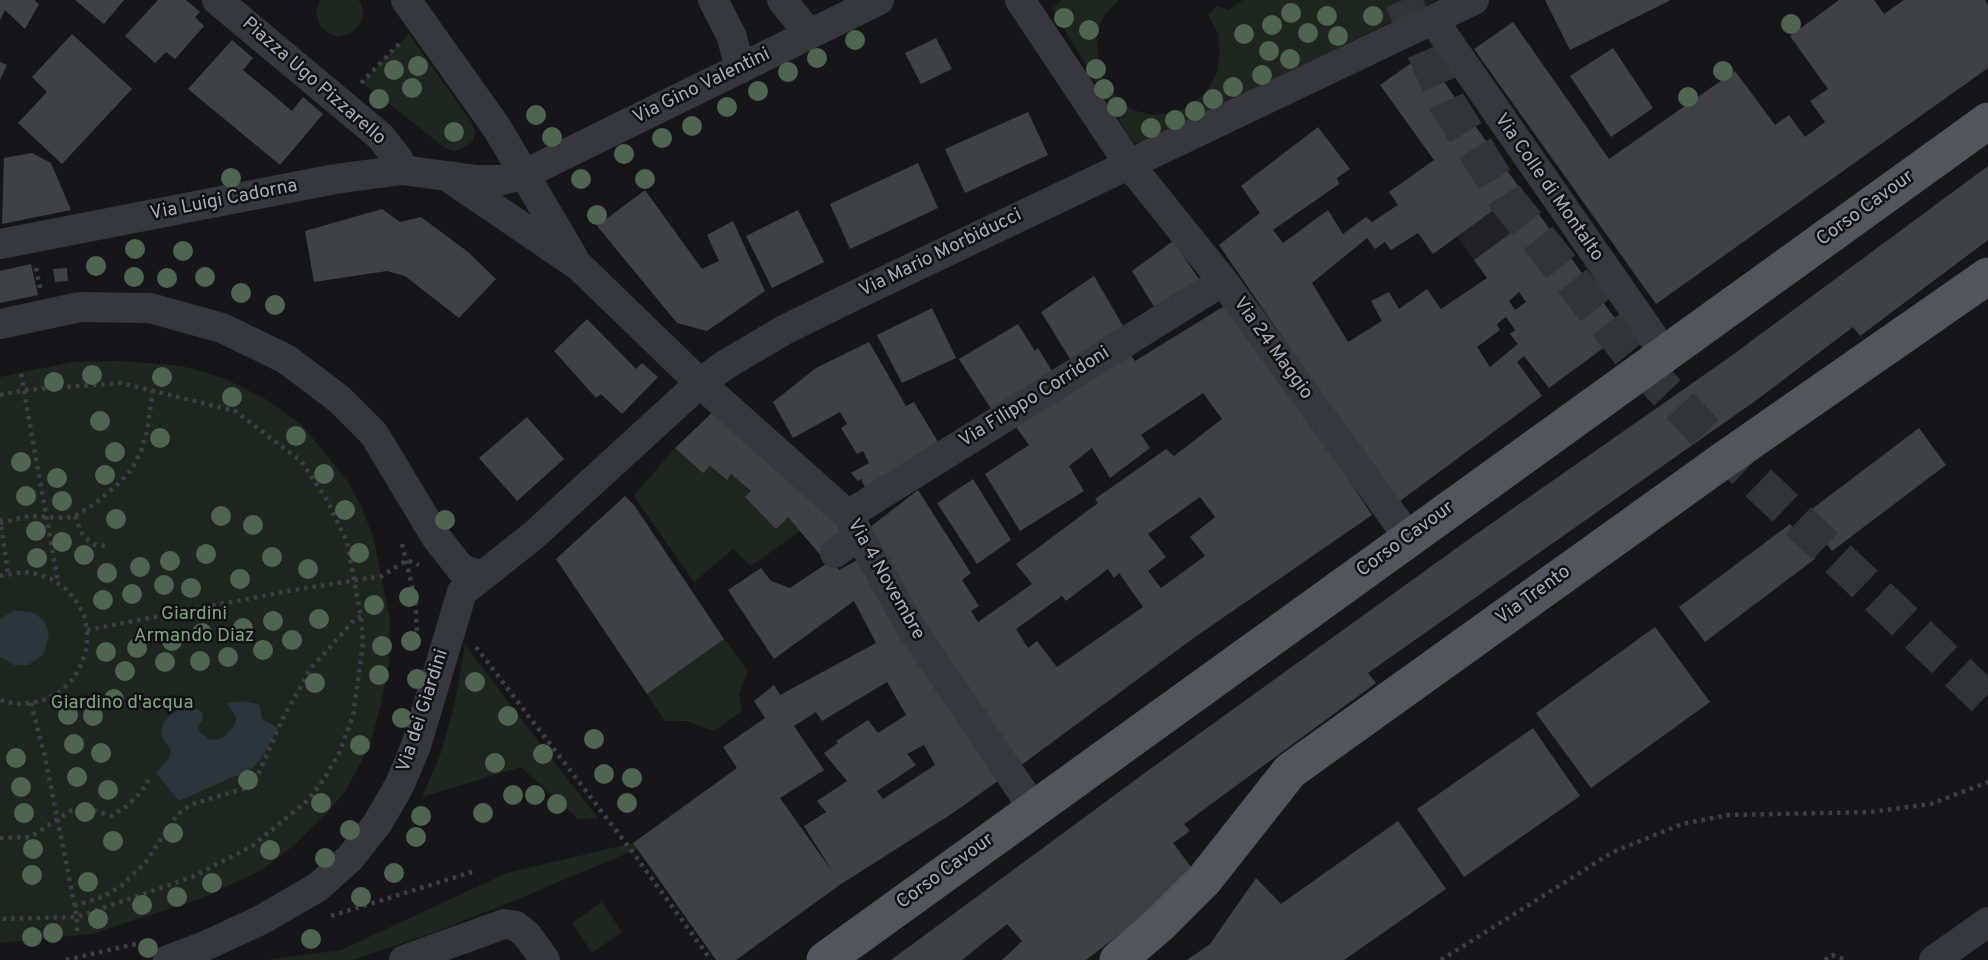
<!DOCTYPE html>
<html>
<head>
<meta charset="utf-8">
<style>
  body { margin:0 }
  canvas { display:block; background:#161618 }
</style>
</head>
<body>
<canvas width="1988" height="960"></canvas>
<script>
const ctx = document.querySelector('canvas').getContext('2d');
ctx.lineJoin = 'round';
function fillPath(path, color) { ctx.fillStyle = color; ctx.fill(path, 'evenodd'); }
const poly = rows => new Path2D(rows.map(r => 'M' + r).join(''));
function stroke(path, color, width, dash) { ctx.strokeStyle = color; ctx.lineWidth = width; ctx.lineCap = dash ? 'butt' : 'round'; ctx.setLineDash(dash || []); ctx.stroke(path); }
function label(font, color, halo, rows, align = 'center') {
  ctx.font = font + ' Overpass,sans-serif'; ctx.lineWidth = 5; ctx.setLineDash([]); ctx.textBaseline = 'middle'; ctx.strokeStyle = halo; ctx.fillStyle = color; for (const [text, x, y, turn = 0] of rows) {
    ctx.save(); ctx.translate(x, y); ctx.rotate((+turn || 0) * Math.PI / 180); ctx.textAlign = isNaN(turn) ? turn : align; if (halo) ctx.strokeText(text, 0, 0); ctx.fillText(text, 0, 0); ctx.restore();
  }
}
const built = poly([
  [1521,190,1538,213,1474,260,1457,236]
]);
const green = poly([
  [320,0,358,0,361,3,363,16,359,26,351,33,338,37,328,33,320,26,316,12],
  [1062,0,1119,0,1105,14,1096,35,1099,64,1105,83,1116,97,1133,110,1152,115,1170,114,1191,106,1207,91,1217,73,1220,52,1218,33,1208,15,1217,6,1228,10,1243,0,1436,0,1143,144,1133,142,1052,9],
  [409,34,472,123,475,132,473,141,465,147,455,151,445,148,362,82],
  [119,361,182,366,223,378,267,400,303,426,348,482,362,508,373,537,390,619,389,663,380,708,370,745,346,790,327,813,293,846,262,870,200,899,91,934,0,943,0,377,72,362],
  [675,448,703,472,710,466,726,480,731,474,751,491,745,497,788,517,800,531,751,566,733,549,694,582,634,496],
  [724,639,748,671,739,693,742,711,714,731,686,721,665,721,647,694],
  [465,645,547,753,598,818,578,819,521,767,422,797,440,756,454,707],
  [633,843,637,849,518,899,435,932,352,960,266,960,341,950,507,873],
  [602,902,622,932,592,953,572,923]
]);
const water = poly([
  [14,610,34,613,44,621,49,634,44,654,28,665,14,665,0,657,0,619],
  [241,701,259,704,262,719,278,728,260,760,251,769,179,801,156,773,169,758,171,750,161,735,163,723,172,713,179,709,196,709,202,712,203,720,198,726,200,732,209,739,214,740,224,737,235,725,236,717,227,703]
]);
const building = poly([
  [0,0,34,0,39,4,25,29,5,10,0,20],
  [75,0,124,0,104,24],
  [158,0,186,0,200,12,195,17,204,26,175,59,166,52,155,63,125,36],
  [1545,0,1671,0,1570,50],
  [1839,0,1874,0,1884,14,1904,0,1985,0,1988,5,1988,68,1656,304,1474,49,1513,22,1609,159,1735,71,1775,125,1789,115,1805,137,1825,122,1810,101,1828,89,1790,36],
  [72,34,132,89,62,164,18,123,47,92,32,77],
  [936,38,952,69,921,84,905,53],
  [232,40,253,58,243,70,292,111,303,97,323,114,280,165,188,89],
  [1613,48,1653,108,1611,137,1570,76],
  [1424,54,1521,190,1433,254,1418,233,1391,250,1385,242,1375,249,1367,238,1312,283,1348,342,1382,321,1371,301,1389,292,1399,309,1427,289,1441,309,1487,278,1474,260,1538,213,1625,332,1549,388,1524,356,1517,362,1542,396,1400,501,1331,408,1219,245,1260,213,1241,186,1318,127,1350,169,1337,178,1339,184,1273,230,1283,243,1328,210,1343,234,1366,217,1372,222,1398,205,1389,192,1434,160,1380,85],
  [1519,292,1526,302,1515,310,1509,301],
  [1506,317,1515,330,1510,334,1518,344,1490,367,1477,347,1500,330,1497,324],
  [0,62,7,65,0,80],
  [1028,112,1048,155,965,193,945,149],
  [32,153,51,163,71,210,2,224,4,158],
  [918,163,938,208,850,249,830,204],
  [1988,166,1988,240,1860,336,1853,327,1758,399,1368,673,1376,683,1184,824,1190,831,1173,843,1197,875,1086,960,1002,960,1022,941,1007,924,962,960,891,960,1146,772,1472,537,1727,359],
  [645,190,702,269,719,261,707,235,733,221,765,291,707,331,677,323,597,226],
  [382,209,400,222,421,217,468,252,496,279,459,318,405,276,387,271,314,282,305,231],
  [798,210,824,262,772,288,746,236],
  [1173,241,1201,282,1156,310,1132,271],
  [31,264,38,295,0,303,0,271],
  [67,268,68,281,55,282,53,269],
  [1094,276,1126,331,1072,362,1041,312],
  [1226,305,1281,379,1372,515,1195,637,1020,766,900,587,869,528,918,490,971,573,962,580,979,606,971,611,978,622,1032,584,1016,564,1098,503,1095,499,1166,449,1174,456,1222,419,1203,393,1141,435,1150,448,1110,478,1092,448,1069,466,1084,491,1020,531,985,474,1029,445,1016,427,1130,354,1135,361],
  [1200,497,1215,517,1190,537,1205,556,1161,588,1148,571,1166,557,1148,534],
  [1108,569,1114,578,1119,573,1143,607,1057,667,1037,641,1028,648,1016,629,1062,596,1066,601],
  [932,308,956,358,902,383,877,335],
  [587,319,636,369,642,363,658,377,622,414,601,394,596,398,554,351],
  [1018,324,1035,351,1038,348,1052,371,991,409,959,359],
  [869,342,906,406,914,402,938,442,865,487,861,479,858,481,851,473,869,463,863,451,857,454,841,428,847,424,840,412,793,438,773,402,816,368],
  [717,408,851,531,822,557,788,517,776,529,745,497,751,491,731,474,727,480,710,466,703,473,675,448],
  [527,417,564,459,517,501,479,458],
  [1919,428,1946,465,1832,551,1804,515],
  [973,479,1011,540,977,564,937,503],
  [625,496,634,505,724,639,647,694,556,559],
  [1790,524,1816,558,1705,642,1679,607],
  [863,557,1002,778,953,813,841,884,736,960,716,960,633,843,737,768,723,747,765,718,754,701,774,685,780,695,876,643,854,601,774,659,728,590,761,568,771,581,790,588,832,560,839,570],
  [887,682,906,715,878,733,868,720,836,741,838,743,824,753,847,781,817,801,826,812,804,826,834,874,780,798,824,770,794,726,816,712,822,721],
  [924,745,935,765,883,799,877,791,916,765,907,754],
  [1655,627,1710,702,1591,788,1536,713],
  [1533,728,1580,796,1464,877,1417,809],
  [1398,821,1446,889,1344,960,1187,960,1210,944,1256,878,1281,904]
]);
const majorTunnel = poly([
  [1403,0,1448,104,1507,200,1636,360,1709,436,1988,701]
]);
const path = poly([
  [361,83,401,42],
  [36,268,40,288],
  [21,374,58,582],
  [0,395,25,390,121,383,235,411,301,461,327,500,347,542,361,617,363,643,353,716,339,753,326,776,308,800,252,846,192,877,77,917,0,919],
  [75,516,81,532,88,540,96,545,107,546],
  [0,518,8,573],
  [0,523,29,516,66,518,75,516,93,505,118,484,132,469,141,451,147,431,153,390],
  [402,544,415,598,417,631],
  [0,576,23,572,38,574,53,580,66,589,76,601,84,615,87,630,87,647,82,663,74,678,62,690,47,699,31,703,16,704,0,700],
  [87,630,294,590,382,576,407,560,419,565],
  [476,647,634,854,711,960],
  [31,703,45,757,77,917,77,936],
  [0,838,30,837,72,810,87,808,111,816,127,806,141,792,151,776],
  [74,906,102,897,121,886,145,863,177,815,184,809,196,803,253,786,283,718,312,667,355,619,361,617],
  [331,916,472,872],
  [66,960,144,942],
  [1441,960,1613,852,1682,824,1728,815,1871,812,1931,804,1988,782],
  [1825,960,1832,955,1847,960]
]);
const minor = poly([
  [217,0,380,136,398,159,402,170],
  [406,0,497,128,573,257],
  [713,0,732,37,740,69],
  [782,0,809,34],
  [1020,0,1129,164,1223,281,1409,538],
  [1434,21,1665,354],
  [450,178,579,266,700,383,848,515,910,626,1034,809],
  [0,244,335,179,402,170,477,180,502,180,525,174,879,0],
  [0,324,80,307,150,308,222,328,286,359,339,399,374,434,436,537,461,569,482,576],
  [848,515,1223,281],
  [835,553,858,536],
  [168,960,205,946,261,920,318,887,350,858,377,824,399,786,416,746,462,592,534,535,700,383,725,365,784,330,847,299,1474,0],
  [404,960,504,924,516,926,527,935,545,960],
  [1934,960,1988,922]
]);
const major = poly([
  [825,960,1988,121],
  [1118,960,1160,924,1204,880,1290,771,1725,459,1988,276]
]);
const trees = [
  [1291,13],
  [1327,16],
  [1373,16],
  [1064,18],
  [1791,24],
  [1272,25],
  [1089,30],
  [1308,33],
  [1244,34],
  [1338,36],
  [855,40],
  [1269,51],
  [817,58],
  [1290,59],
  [418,66],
  [1096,69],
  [394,70],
  [1723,71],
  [788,72],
  [1262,75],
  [1233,87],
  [412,88],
  [1104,89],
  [758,91],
  [1688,97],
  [379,99],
  [1213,99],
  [727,107],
  [1117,107],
  [1195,111],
  [536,115],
  [1175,120],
  [692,126],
  [1151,128],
  [454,132],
  [552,137],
  [662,138],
  [624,154],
  [231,178],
  [581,179],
  [645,179],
  [597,215],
  [135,249],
  [183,251],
  [96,266],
  [134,277],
  [205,277],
  [167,278],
  [241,293],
  [275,305],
  [92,375],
  [162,377],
  [54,382],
  [232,397],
  [100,421],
  [296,436],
  [160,438],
  [115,452],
  [21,462],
  [324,474],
  [105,475],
  [57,478],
  [26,496],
  [62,501],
  [345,510],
  [221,516],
  [116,519],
  [445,520],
  [253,525],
  [36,531],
  [62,542],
  [359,553],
  [206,554],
  [84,555],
  [272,557],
  [37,558],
  [170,561],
  [140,567],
  [308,569],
  [107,573],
  [240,579],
  [164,585],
  [191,588],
  [132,594],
  [409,597],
  [103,600],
  [374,605],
  [319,619],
  [273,621],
  [243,628],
  [202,633],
  [292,640],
  [172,641],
  [411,641],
  [382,646],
  [137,648],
  [263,650],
  [106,652],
  [228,657],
  [200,661],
  [165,662],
  [125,671],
  [379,675],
  [417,679],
  [475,682],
  [315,683],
  [114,699],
  [68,715],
  [93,716],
  [508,716],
  [402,718],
  [594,739],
  [74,744],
  [360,745],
  [101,753],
  [543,754],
  [16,758],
  [495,763],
  [604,774],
  [77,777],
  [632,778],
  [248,780],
  [21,787],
  [108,790],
  [513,795],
  [535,795],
  [321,803],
  [627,803],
  [557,804],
  [85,812],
  [24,813],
  [483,813],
  [421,816],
  [350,830],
  [173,833],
  [416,837],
  [113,841],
  [33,849],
  [270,850],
  [325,858],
  [394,873],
  [32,875],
  [88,882],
  [212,883],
  [177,897],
  [361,897],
  [142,905],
  [98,919],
  [53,933],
  [32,937],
  [311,939],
  [148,948]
];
const streetNames = [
  ["Piazza Ugo Pizzarello",313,82,41],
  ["Via Gino Valentini",702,87,-26],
  ["Via Colle di Montalto",1548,188,55],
  ["Via Luigi Cadorna",224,201,-11],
  ["Corso Cavour",1866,209,-36],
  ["Via Mario Morbiducci",941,254,-26],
  ["Via 24 Maggio",1272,349,54],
  ["Via Filippo Corridoni",1035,398,-32],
  ["Corso Cavour",1406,540,-36],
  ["Via 4 Novembre",885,580,60],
  ["Via Trento",1534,596,-36],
  ["Via dei Giardini",424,711,-72],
  ["Corso Cavour",946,872,-36]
];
const parkNames = [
  ["Giardini",194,615],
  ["Armando Diaz",194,637],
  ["Giardino d'acqua",122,704]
];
fillPath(built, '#222225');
fillPath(green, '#1e261f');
fillPath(water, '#2c353c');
fillPath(building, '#404145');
stroke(majorTunnel, '#333438', 37, [37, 18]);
stroke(path, '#3d3f44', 4.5, [3.5, 5]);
stroke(minor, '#37383d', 30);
stroke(major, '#53555c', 37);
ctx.fillStyle = '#506452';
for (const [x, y] of trees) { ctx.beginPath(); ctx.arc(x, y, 10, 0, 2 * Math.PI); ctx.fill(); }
label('19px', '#a8adb8', '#111113', streetNames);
label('19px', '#7fa381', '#111113', parkNames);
</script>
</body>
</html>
